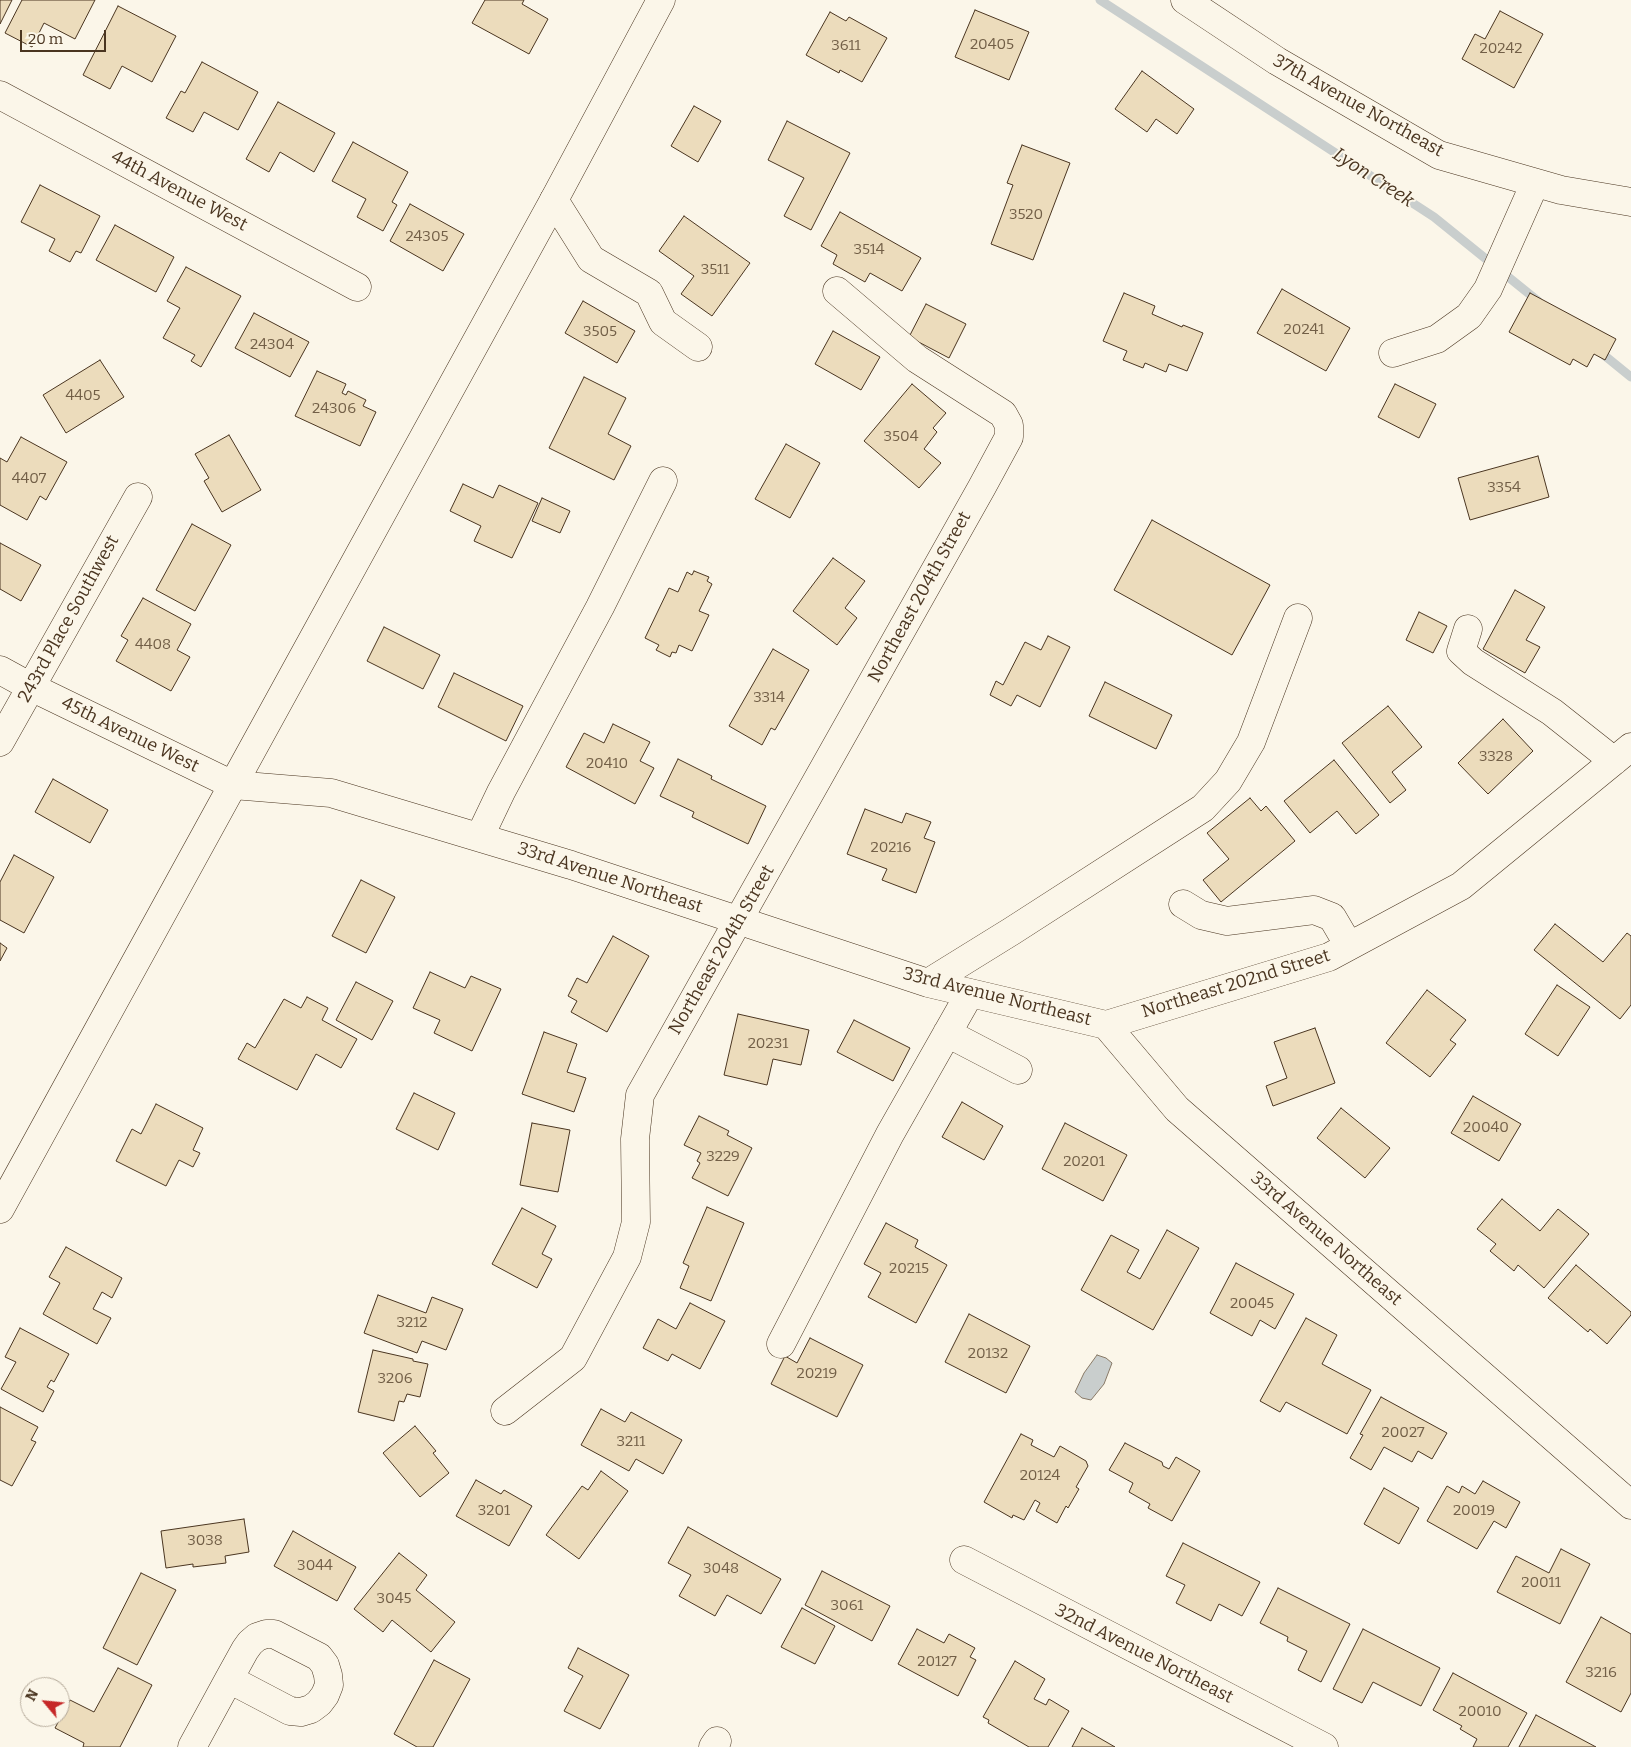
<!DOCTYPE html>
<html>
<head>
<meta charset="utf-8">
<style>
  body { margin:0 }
  #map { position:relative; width:1631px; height:1747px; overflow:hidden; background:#fbf6e9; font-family:Bitter,serif }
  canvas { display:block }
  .north { position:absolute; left:20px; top:1677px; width:50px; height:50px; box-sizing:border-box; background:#fbf6e9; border:1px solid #b4a999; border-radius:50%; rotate:298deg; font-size:14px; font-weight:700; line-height:20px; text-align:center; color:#4a3520 }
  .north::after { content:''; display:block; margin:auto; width:18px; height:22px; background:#c62828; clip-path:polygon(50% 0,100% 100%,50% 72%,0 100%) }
  .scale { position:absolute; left:20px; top:30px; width:86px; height:22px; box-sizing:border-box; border:2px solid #4a3520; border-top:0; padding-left:6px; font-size:15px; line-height:18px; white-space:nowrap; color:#4a3520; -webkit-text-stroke:4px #fbf6e9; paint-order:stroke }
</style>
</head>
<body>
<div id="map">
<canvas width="1631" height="1747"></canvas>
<div class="north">N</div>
<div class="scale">20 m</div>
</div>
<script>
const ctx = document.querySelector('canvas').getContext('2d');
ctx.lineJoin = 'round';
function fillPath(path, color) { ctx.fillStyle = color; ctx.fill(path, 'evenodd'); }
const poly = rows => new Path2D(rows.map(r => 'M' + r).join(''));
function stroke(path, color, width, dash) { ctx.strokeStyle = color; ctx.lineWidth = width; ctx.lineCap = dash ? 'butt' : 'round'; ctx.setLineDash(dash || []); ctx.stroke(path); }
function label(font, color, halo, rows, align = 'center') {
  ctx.font = font + ' Bitter,serif'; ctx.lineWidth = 4; ctx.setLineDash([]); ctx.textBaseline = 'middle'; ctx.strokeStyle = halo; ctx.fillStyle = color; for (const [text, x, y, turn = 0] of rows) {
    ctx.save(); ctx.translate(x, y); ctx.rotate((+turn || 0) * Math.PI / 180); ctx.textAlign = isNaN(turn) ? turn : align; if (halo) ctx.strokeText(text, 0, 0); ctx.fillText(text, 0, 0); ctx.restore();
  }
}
const water = poly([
  [1097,1355,1106,1358,1112,1363,1104,1384,1091,1400,1082,1398,1075,1392,1084,1373,1097,1355]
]);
const stream = poly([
  [1100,0,1434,217,1538,301],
  [1599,351,1631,377]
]);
const building = poly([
  [0,0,12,0,0,24,0,0],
  [22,0,95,0,75,39,44,23,32,47,5,33,22,0],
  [485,0,524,0,522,4,548,19,529,54,472,23,485,0],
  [118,6,176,36,152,82,122,66,110,89,83,75,118,6],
  [975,10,1029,32,1009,80,955,57,975,10],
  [1500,11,1543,34,1514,88,1462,59,1475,34,1485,39,1500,11],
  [830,12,846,21,849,17,887,38,862,82,840,70,839,73,806,55,830,12],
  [202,62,258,92,238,130,204,112,193,132,166,118,181,91,185,93,202,62],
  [1142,71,1194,109,1177,134,1156,119,1147,132,1115,109,1142,71],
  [278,102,335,133,314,172,280,152,269,172,246,159,278,102],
  [694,106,721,121,698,162,671,146,694,106],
  [787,121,850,153,811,230,784,216,804,178,768,160,787,121],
  [353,142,408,172,392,202,397,205,383,231,357,217,366,199,332,181,353,142],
  [1022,145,1070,163,1033,260,991,244,1013,185,1007,183,1022,145],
  [40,185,100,216,81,253,76,251,70,262,49,251,55,239,21,222,40,185],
  [410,204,464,234,443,271,390,241,410,204],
  [840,212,921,258,902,291,870,273,865,282,833,264,837,255,821,246,840,212],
  [684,216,750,263,712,316,681,294,694,276,659,251,684,216],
  [115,225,174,257,156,292,96,260,115,225],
  [186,267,241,296,201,367,191,361,195,355,163,338,180,308,167,301,186,267],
  [1282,289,1350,328,1326,371,1257,333,1282,289],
  [1124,293,1155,306,1152,314,1182,327,1183,325,1203,333,1187,371,1169,364,1166,372,1145,363,1143,368,1123,360,1127,351,1103,341,1124,293],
  [1530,293,1616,339,1605,360,1594,354,1587,367,1573,359,1570,365,1509,332,1530,293],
  [583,301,635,331,617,363,565,333,583,301],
  [926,304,966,324,949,358,909,337,926,304],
  [254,313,309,342,290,377,235,348,254,313],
  [833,331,880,357,861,390,815,364,833,331],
  [100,360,124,397,66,433,43,395,100,360],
  [317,371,346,384,342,393,346,395,348,391,366,400,363,406,376,412,360,446,295,416,317,371],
  [584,377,626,398,608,434,631,446,614,480,549,448,584,377],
  [912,384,946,413,933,428,937,432,924,449,941,463,919,488,864,441,912,384],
  [1395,384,1436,404,1419,438,1378,417,1395,384],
  [229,435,261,490,222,512,204,481,209,478,195,454,229,435],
  [21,437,67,462,46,500,40,496,27,520,0,505,0,458,7,462,21,437],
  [786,444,820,463,790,518,755,499,786,444],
  [1538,456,1549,497,1470,520,1458,478,1538,456],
  [463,484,493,498,499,485,538,503,512,558,474,541,481,526,450,511,463,484],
  [542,498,570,511,560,533,532,521,542,498],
  [1152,520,1270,585,1232,655,1114,590,1152,520],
  [192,524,231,545,195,611,156,590,192,524],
  [0,543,41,565,21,601,0,589,0,543],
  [833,558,865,581,845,608,857,618,837,645,793,611,833,558],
  [694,571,709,577,707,581,712,584,699,611,709,615,692,651,679,645,676,653,672,652,670,657,656,650,659,645,645,638,669,588,678,592,687,572,692,575,694,571],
  [1515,590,1545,607,1526,640,1540,647,1525,673,1483,649,1515,590],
  [143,598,191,624,177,650,190,657,171,691,116,661,128,640,121,636,143,598],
  [1419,612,1447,626,1433,653,1406,640,1419,612],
  [384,627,440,655,423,689,367,661,384,627],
  [1048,636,1070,647,1040,707,1017,695,1011,706,990,695,996,681,1003,685,1025,642,1041,650,1048,636],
  [773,649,809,670,775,730,771,728,762,745,729,726,773,649],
  [454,673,523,706,506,741,438,707,454,673],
  [1105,682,1172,715,1156,749,1089,716,1105,682],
  [1388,706,1422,747,1392,772,1406,790,1390,803,1342,743,1388,706],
  [1503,719,1533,751,1488,794,1458,763,1503,719],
  [613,724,650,742,640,761,654,768,635,804,566,767,584,733,604,743,613,724],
  [678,759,712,776,711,779,766,806,748,844,692,817,694,812,660,796,678,759],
  [1334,760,1379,815,1356,834,1337,811,1310,833,1284,801,1334,760],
  [53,779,108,810,90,843,35,812,53,779],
  [1250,798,1261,811,1266,806,1295,841,1221,902,1203,880,1229,859,1207,833,1250,798],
  [865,809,902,823,906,813,931,822,924,838,935,842,916,893,882,880,887,869,847,854,865,809],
  [14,855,54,877,24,933,0,920,0,882,14,855],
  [361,880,395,897,366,953,332,936,361,880],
  [1555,924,1603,962,1627,933,1631,936,1631,1005,1620,1019,1534,950,1555,924],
  [613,936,649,956,607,1032,571,1012,577,1001,568,996,577,978,587,983,613,936],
  [0,943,7,948,0,961,0,943],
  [430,972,465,988,471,976,501,989,472,1051,434,1033,440,1020,413,1008,430,972],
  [356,982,393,1001,372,1040,336,1020,356,982],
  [1557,985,1590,1007,1558,1056,1525,1034,1557,985],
  [1427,990,1466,1020,1450,1040,1456,1044,1430,1077,1386,1043,1427,990],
  [307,997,328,1008,322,1020,357,1039,341,1068,316,1054,297,1090,238,1059,247,1043,255,1048,284,999,301,1008,307,997],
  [738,1014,809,1030,801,1065,773,1059,767,1085,724,1075,738,1014],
  [854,1020,910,1048,893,1081,837,1052,854,1020],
  [1315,1028,1335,1083,1273,1106,1266,1086,1287,1078,1274,1042,1315,1028],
  [544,1032,577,1044,567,1072,586,1078,574,1112,522,1094,544,1032],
  [414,1093,455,1113,438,1150,396,1129,414,1093],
  [1473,1096,1521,1124,1499,1161,1451,1133,1473,1096],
  [962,1102,1003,1126,984,1160,942,1137,962,1102],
  [156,1104,203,1128,193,1150,200,1153,193,1167,179,1160,166,1186,116,1161,132,1129,141,1134,156,1104],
  [1341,1108,1390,1148,1365,1178,1317,1138,1341,1108],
  [699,1116,729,1131,727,1135,752,1148,728,1196,692,1178,700,1163,697,1161,701,1153,684,1145,699,1116],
  [532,1123,570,1130,558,1192,520,1185,532,1123],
  [1065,1123,1127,1155,1103,1201,1042,1169,1065,1123],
  [1502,1199,1540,1231,1558,1209,1589,1234,1544,1288,1518,1265,1514,1271,1490,1251,1496,1244,1477,1229,1502,1199],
  [707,1207,744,1223,711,1301,680,1288,689,1266,683,1263,707,1207],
  [522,1208,556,1226,542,1254,552,1259,537,1288,492,1264,522,1208],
  [886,1223,918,1240,915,1247,947,1265,916,1323,868,1297,881,1273,864,1264,886,1223],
  [1167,1230,1199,1248,1153,1330,1081,1290,1111,1235,1139,1250,1127,1272,1140,1279,1167,1230],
  [66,1247,122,1278,112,1298,102,1292,93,1309,111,1318,97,1344,43,1314,60,1283,49,1277,66,1247],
  [1236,1263,1294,1294,1275,1329,1260,1320,1252,1336,1210,1313,1236,1263],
  [1576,1265,1631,1312,1631,1315,1607,1344,1590,1329,1588,1332,1548,1298,1576,1265],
  [378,1295,426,1313,432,1297,463,1309,446,1350,422,1341,417,1353,364,1333,378,1295],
  [690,1303,725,1321,700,1369,672,1354,668,1361,643,1348,658,1319,676,1329,690,1303],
  [969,1314,1030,1346,1006,1393,945,1362,969,1314],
  [1306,1318,1337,1335,1322,1364,1371,1390,1347,1434,1286,1402,1280,1412,1260,1401,1306,1318],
  [20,1328,69,1354,54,1382,51,1380,47,1387,54,1391,43,1412,1,1389,16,1362,5,1357,20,1328],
  [810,1338,863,1365,837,1417,771,1384,785,1356,797,1363,810,1338],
  [373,1350,413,1359,413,1361,428,1364,420,1397,407,1394,404,1402,399,1401,394,1421,358,1412,373,1350],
  [1381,1397,1447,1433,1432,1459,1418,1451,1412,1462,1384,1447,1371,1470,1350,1458,1363,1435,1360,1434,1381,1397],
  [0,1407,38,1427,31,1440,36,1442,12,1486,0,1480,0,1407],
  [601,1409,625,1422,631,1412,682,1440,663,1474,636,1459,629,1471,581,1445,601,1409],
  [415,1426,436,1451,433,1453,449,1473,420,1497,383,1453,415,1426],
  [1021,1434,1033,1440,1031,1445,1054,1457,1060,1446,1086,1461,1088,1466,1076,1487,1079,1489,1068,1508,1066,1506,1057,1523,1036,1511,1040,1503,1035,1500,1024,1520,1013,1515,1012,1518,984,1502,1021,1434],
  [1125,1443,1162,1462,1163,1466,1169,1469,1176,1457,1200,1471,1172,1521,1148,1508,1150,1504,1129,1492,1133,1483,1109,1470,1125,1443],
  [601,1471,628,1491,579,1559,546,1535,582,1486,588,1490,601,1471],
  [476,1480,501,1494,504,1490,532,1506,509,1546,456,1516,476,1480],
  [1483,1481,1520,1502,1506,1528,1494,1521,1477,1549,1427,1521,1447,1486,1459,1493,1462,1486,1475,1494,1483,1481],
  [1384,1488,1419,1508,1399,1544,1364,1524,1384,1488],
  [244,1519,249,1552,225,1556,226,1563,193,1567,193,1564,166,1568,161,1531,244,1519],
  [688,1527,781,1579,761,1614,727,1595,715,1616,679,1596,691,1575,668,1563,688,1527],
  [293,1531,356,1567,337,1601,274,1566,293,1531],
  [1183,1543,1260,1582,1242,1616,1219,1604,1211,1621,1176,1603,1185,1585,1166,1576,1183,1543],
  [1561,1549,1590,1564,1560,1624,1497,1592,1516,1556,1549,1573,1561,1549],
  [399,1553,427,1575,416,1590,455,1622,431,1652,392,1620,383,1632,354,1609,399,1553],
  [822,1571,890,1606,872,1641,805,1605,822,1571],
  [141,1573,176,1590,137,1665,103,1648,141,1573],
  [1278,1588,1350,1624,1321,1682,1298,1670,1307,1651,1287,1641,1288,1637,1260,1623,1278,1588],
  [802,1608,835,1626,815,1664,781,1647,802,1608],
  [1601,1617,1631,1634,1631,1693,1621,1712,1566,1682,1601,1617],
  [917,1629,944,1643,949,1634,975,1648,970,1657,976,1660,958,1696,898,1664,917,1629],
  [1363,1629,1440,1668,1421,1706,1373,1682,1362,1703,1333,1689,1363,1629],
  [578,1648,629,1675,600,1729,564,1711,583,1676,568,1668,578,1648],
  [434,1660,470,1679,433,1747,417,1747,394,1734,434,1660],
  [1015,1661,1045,1679,1034,1699,1046,1705,1049,1699,1069,1711,1048,1747,1029,1747,988,1723,989,1720,983,1717,1015,1661],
  [118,1668,152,1685,120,1747,83,1747,84,1743,55,1728,70,1700,94,1712,118,1668],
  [1453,1673,1527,1713,1508,1747,1473,1747,1477,1739,1460,1729,1462,1726,1433,1710,1453,1673],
  [1536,1715,1596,1747,1519,1747,1536,1715],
  [1082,1728,1115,1747,1072,1747,1082,1728]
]);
const minor = poly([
  [1185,0,1277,61,1439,155,1561,190,1631,202],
  [0,95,357,287],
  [554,200,591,259,649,293,663,322,698,347],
  [1393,353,1437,339,1469,316,1488,289,1535,183],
  [1468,629,1461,651,1473,662,1552,712,1614,761],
  [0,670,31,687,233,785,331,793,571,865,928,983,1106,1025,1177,1109,1631,1505],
  [0,742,138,497],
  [480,836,501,792,600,607,663,481],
  [1183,904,1201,915,1227,921,1314,910,1332,917,1349,946],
  [928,983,1012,931,1203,808,1228,781,1251,742,1298,618],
  [1106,1025,1329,957,1461,886,1631,747],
  [947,1033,1018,1070],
  [781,1344,890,1134,970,993],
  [505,1411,573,1358,627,1257,636,1222,635,1139,640,1095,982,487,1009,437,1009,425,1003,414,917,359,837,291],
  [964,1560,1324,1747],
  [192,1747,229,1679,245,1650,250,1643,257,1637,266,1634,274,1634,319,1657,325,1665,328,1675,329,1685,325,1695,319,1703,311,1709,301,1712,290,1711,229,1679],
  [713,1747,717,1741]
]);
const major = poly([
  [0,1209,554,200,661,0]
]);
const numberNames = [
  ["20405",992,45],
  ["3611",846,46],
  ["20242",1501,49],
  ["3520",1026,215],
  ["24305",427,237],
  ["3514",869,250],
  ["3511",715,270],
  ["20241",1304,330],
  ["3505",600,332],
  ["24304",272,345],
  ["4405",83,396],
  ["24306",334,409],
  ["3504",901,437],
  ["4407",29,479],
  ["3354",1504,488],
  ["4408",153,645],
  ["3314",769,698],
  ["3328",1496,757],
  ["20410",607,764],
  ["20216",891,848],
  ["20231",768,1044],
  ["20040",1486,1128],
  ["3229",723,1157],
  ["20201",1084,1162],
  ["20215",909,1269],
  ["20045",1252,1304],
  ["3212",412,1323],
  ["20132",988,1354],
  ["20219",817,1374],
  ["3206",395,1379],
  ["20027",1403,1433],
  ["3211",631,1442],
  ["20124",1040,1476],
  ["3201",494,1511],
  ["20019",1474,1511],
  ["3038",205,1541],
  ["3044",315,1566],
  ["3048",721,1569],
  ["20011",1541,1583],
  ["3045",394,1599],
  ["3061",847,1606],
  ["20127",937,1662],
  ["3216",1601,1673],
  ["20010",1480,1712]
];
const streetNames = [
  ["37th Avenue Northeast",1358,106,29],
  ["44th Avenue West",179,191,28],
  ["Northeast 204th Street",920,597,-61],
  ["243rd Place Southwest",69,619,-61],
  ["45th Avenue West",130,735,26],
  ["33rd Avenue Northeast",610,878,18],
  ["Northeast 204th Street",722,950,-60],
  ["Northeast 202nd Street",1236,984,-17],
  ["33rd Avenue Northeast",997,997,14],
  ["33rd Avenue Northeast",1326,1239,41],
  ["32nd Avenue Northeast",1144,1654,27]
];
const waterNames = [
  ["Lyon Creek",1373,178,33]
];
fillPath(water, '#c9cecd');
stroke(water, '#887966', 1);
stroke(stream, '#c9cecd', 9);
fillPath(building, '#ecdcbc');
stroke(building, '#4a3520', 1);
stroke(minor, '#4a3520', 29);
stroke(major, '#4a3520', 29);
stroke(minor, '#fbf6e9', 28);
stroke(major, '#fbf6e9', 28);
label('15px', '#725f47', null, numberNames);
label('18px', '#4a3520', '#fbf6e9', streetNames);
label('italic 19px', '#4a3520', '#fbf6e9', waterNames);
</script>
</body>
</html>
